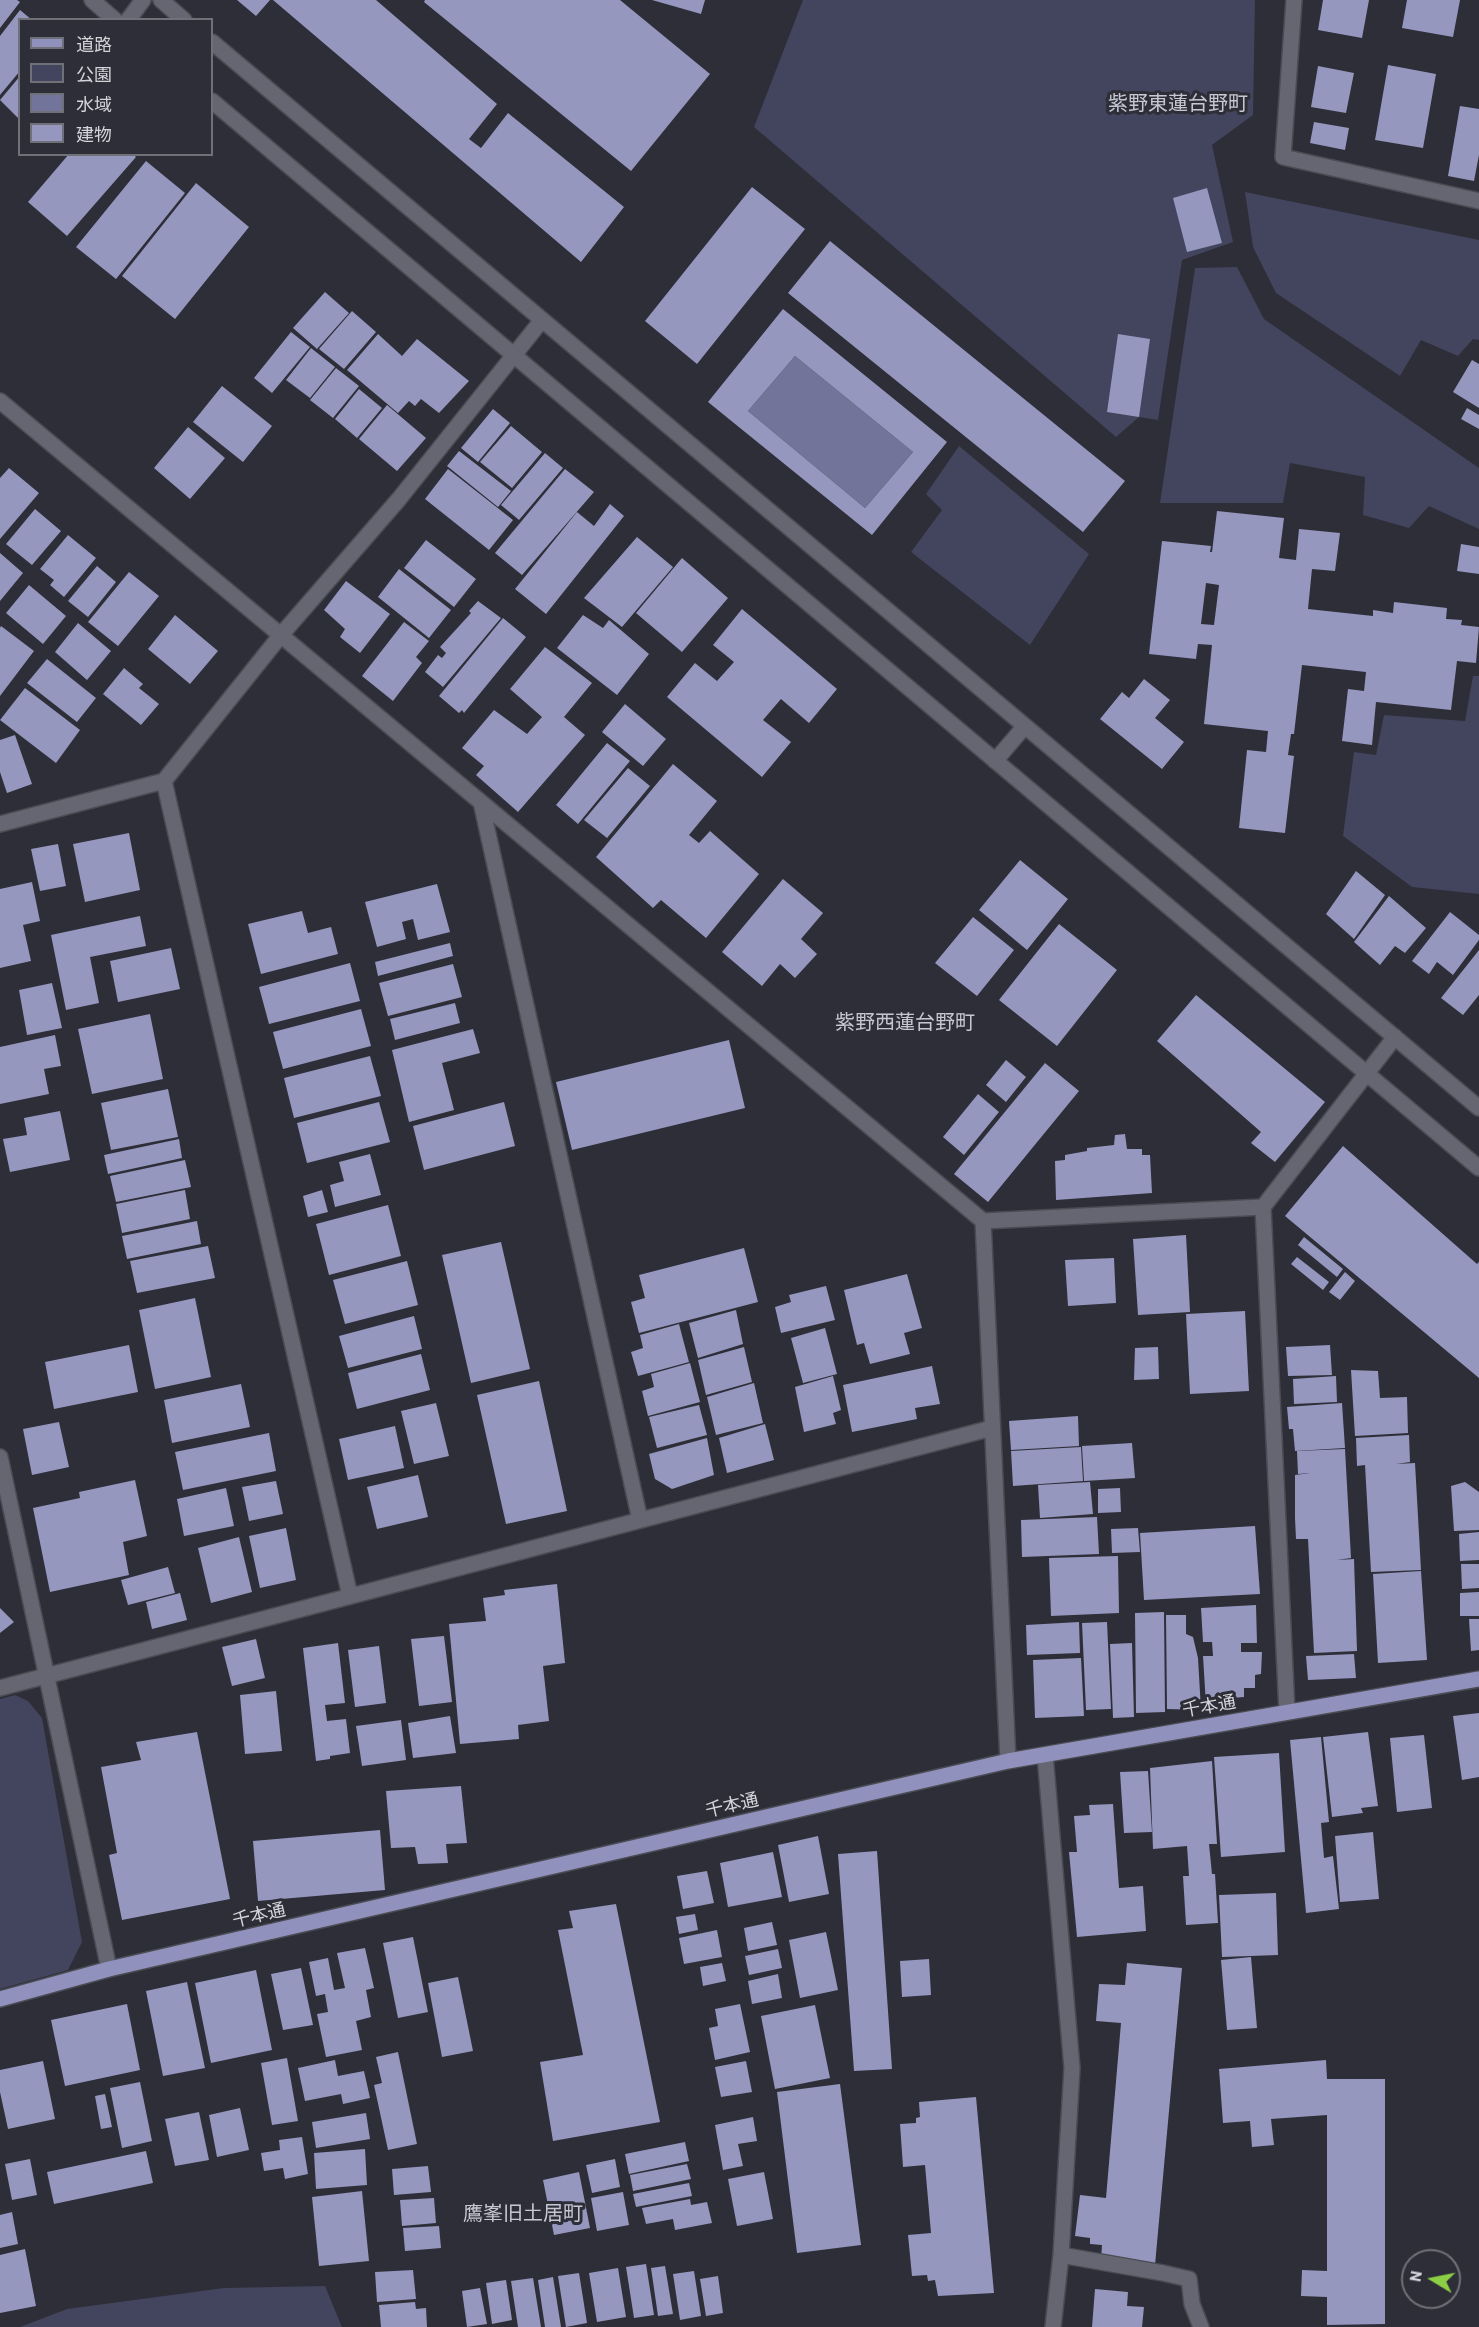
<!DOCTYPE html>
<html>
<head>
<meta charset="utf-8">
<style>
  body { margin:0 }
  #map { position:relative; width:1479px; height:2327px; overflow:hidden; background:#2d2e37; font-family:Barlow,"Noto Sans JP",sans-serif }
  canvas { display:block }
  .legend { position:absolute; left:18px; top:18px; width:195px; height:138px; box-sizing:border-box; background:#2d2e37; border:2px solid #707078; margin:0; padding:8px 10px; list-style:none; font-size:18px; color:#d4d4da }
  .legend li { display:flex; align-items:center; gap:12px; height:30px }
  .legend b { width:30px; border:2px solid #707078 }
  .north { position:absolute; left:1401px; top:2249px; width:60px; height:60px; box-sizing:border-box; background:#2d2e37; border:2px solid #707078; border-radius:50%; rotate:280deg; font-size:16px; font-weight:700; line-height:24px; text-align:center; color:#d4d4da }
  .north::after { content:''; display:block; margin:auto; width:21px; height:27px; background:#8cce45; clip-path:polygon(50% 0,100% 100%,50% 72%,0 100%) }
</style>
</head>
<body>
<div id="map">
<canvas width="1479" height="2327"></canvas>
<ul class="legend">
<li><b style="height:8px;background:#9092bd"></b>道路</li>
<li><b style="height:16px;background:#43445d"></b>公園</li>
<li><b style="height:16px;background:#72749a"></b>水域</li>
<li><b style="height:16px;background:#9597bf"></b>建物</li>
</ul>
<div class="north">N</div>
</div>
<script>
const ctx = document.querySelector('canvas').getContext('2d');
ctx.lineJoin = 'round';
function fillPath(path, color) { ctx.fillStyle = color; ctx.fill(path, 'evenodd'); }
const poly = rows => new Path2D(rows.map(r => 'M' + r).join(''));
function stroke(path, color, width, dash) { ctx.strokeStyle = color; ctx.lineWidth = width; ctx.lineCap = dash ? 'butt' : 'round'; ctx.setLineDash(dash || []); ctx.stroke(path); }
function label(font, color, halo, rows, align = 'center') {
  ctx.font = font + ' Barlow,"Noto Sans JP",sans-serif'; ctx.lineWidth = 6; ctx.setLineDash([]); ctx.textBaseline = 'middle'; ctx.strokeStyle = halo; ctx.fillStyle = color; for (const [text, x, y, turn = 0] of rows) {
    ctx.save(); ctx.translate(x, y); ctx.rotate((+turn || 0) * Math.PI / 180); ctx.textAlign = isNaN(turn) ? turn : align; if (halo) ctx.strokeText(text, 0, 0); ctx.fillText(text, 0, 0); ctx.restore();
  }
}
const green = poly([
  [803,0,1255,0,1253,115,1212,145,1233,242,1182,260,1158,420,1139,417,1116,437,754,127],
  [1245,192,1479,240,1479,340,1473,339,1458,356,1421,340,1400,376,1276,293,1253,247],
  [1237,267,1264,319,1479,468,1479,529,1429,506,1409,528,1363,515,1365,477,1290,463,1283,503,1160,503,1195,268],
  [959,446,1089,554,1030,645,911,552,942,510,926,494],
  [1473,676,1479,676,1479,894,1412,887,1343,836,1354,752,1376,755,1384,715,1465,721],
  [15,1695,28,1701,42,1718,82,1942,68,1970,0,1989,0,1699],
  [325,2286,342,2327,20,2327,67,2309,224,2288]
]);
const water = poly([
  [795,356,913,452,865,508,748,411]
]);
const building = poly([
  [0,0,17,0,20,2,0,28],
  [237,0,270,0,256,16],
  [273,0,376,0,497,104,469,139,481,148,508,113,624,207,581,262],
  [425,0,620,0,710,74,631,171,424,2],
  [652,0,705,0,701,14],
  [1323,0,1369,0,1362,38,1318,30],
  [1407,0,1460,0,1453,37,1402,28],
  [20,10,32,20,20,20,20,71,0,95,0,36],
  [1388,65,1436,74,1423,148,1375,140],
  [1318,66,1354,73,1346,113,1311,107],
  [20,76,20,120,0,100],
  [1460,106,1479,109,1479,155,1474,181,1448,176],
  [1314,122,1349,128,1345,150,1310,143],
  [69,154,133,154,136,157,67,236,28,202],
  [146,161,185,193,116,279,76,247],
  [196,183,249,227,175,319,122,276],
  [752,187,805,229,697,364,645,321],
  [1207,188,1222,243,1187,252,1173,198],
  [830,241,1125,481,1083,532,788,293],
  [325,292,349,313,317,349,293,328],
  [783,309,947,442,872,535,708,402],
  [795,356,913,452,865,508,748,411],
  [352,311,376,332,344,369,319,349],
  [291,332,310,347,272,393,254,378],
  [378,334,402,356,417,339,469,381,439,413,421,399,415,406,409,401,398,413,347,370],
  [1118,334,1150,339,1139,417,1107,412],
  [311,348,335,367,310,398,286,380],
  [1472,360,1479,364,1479,408,1453,392],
  [336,368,359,386,333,418,310,400],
  [222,386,272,426,243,462,193,422],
  [359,389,382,408,357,438,335,419],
  [387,405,426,438,397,471,359,439],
  [1467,408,1479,415,1479,429,1461,419],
  [493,409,510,423,478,462,461,448],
  [511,426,542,452,512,488,480,462],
  [188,427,225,458,190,499,154,468],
  [459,451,511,491,498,507,447,466],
  [545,453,563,468,519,520,501,505],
  [9,468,39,493,0,539,0,478],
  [448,469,513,520,489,550,425,499],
  [565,469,594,492,522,575,495,553],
  [610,504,624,516,546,614,515,589,577,512,594,526],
  [35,509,61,531,32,565,6,544],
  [1217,511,1284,518,1279,558,1296,560,1299,529,1340,533,1335,571,1312,569,1308,609,1373,616,1373,610,1393,613,1394,602,1447,608,1446,619,1462,620,1461,625,1479,627,1476,663,1457,661,1451,710,1376,702,1372,745,1342,741,1348,689,1364,691,1366,672,1302,665,1294,734,1291,734,1288,755,1294,756,1285,833,1239,828,1247,750,1266,752,1268,731,1204,724,1212,645,1198,644,1196,659,1149,654,1162,541,1211,546,1210,552,1212,552],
  [1206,583,1219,585,1214,625,1201,624],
  [68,535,96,558,64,597,50,585,54,580,40,569],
  [637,537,673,567,622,627,584,598],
  [426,540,476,579,454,607,404,568],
  [1461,544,1479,547,1479,574,1457,571],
  [0,553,23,573,0,601],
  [682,558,728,598,682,652,636,613],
  [97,566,116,582,88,617,68,601],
  [399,569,451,610,429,638,378,597],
  [129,572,159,596,118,646,88,622],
  [346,581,390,614,360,653,340,637,345,629,324,610],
  [29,585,66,616,43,644,6,613],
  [478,601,501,618,443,687,425,672,438,655,442,658,446,653,440,647,471,613,469,611],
  [742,609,837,689,809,723,781,699,763,720,791,742,762,777,667,697,695,663,717,681,734,662,713,645],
  [175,615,218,651,190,684,148,649],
  [583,615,603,628,609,620,649,654,617,695,557,648],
  [503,618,526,637,464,713,462,710,459,713,439,696],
  [404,622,429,641,416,657,422,663,393,701,362,676],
  [78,623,111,651,87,680,55,652],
  [1,626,34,651,0,696,0,628],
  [545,647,592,683,564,717,585,735,518,812,476,775,484,766,462,748,494,710,527,734,542,717,510,689],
  [47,659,96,698,77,722,27,683],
  [124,668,143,684,139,688,159,704,141,725,103,694],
  [1144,679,1170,700,1155,718,1184,742,1162,769,1100,719,1122,692,1129,698],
  [25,688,80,730,56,763,0,720],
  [625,704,666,739,643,766,602,732],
  [15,735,32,784,7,793,0,772,0,740],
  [607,743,630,761,578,824,556,805],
  [673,764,717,801,689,835,699,843,710,831,759,874,706,938,661,900,653,908,596,857],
  [628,768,650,786,607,838,584,820],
  [129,833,140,890,85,902,73,844],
  [58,844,66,886,40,891,31,849],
  [1020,860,1068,899,1027,950,979,910],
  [1356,871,1385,895,1354,939,1326,914],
  [783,879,823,913,801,939,817,954,795,978,780,964,762,986,722,952],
  [32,882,40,921,23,925,31,961,0,968,0,889],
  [437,884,450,932,418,940,413,919,402,922,406,939,377,947,365,902],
  [1389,896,1426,928,1405,953,1395,946,1380,965,1354,942],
  [302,911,308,933,331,927,338,954,261,974,248,924],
  [1450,912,1479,935,1479,940,1453,975,1437,962,1429,974,1412,961],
  [140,916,146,946,90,957,99,1003,66,1010,51,935],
  [973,917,1014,950,977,996,935,963],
  [1059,924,1117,970,1057,1046,999,1000],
  [450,943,453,956,378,976,375,962],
  [171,948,180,989,118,1002,110,961],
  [1479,950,1479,995,1463,1015,1441,998],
  [350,963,360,1001,269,1024,259,987],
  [453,964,462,997,388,1016,379,983],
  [52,983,62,1028,27,1035,19,990],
  [1196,995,1325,1102,1275,1162,1251,1143,1261,1132,1157,1041],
  [455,1003,460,1023,395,1040,390,1019],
  [361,1009,371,1046,283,1069,273,1032],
  [150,1014,163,1079,92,1094,78,1029],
  [473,1029,480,1053,442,1063,454,1110,409,1122,392,1050],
  [55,1035,61,1066,44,1069,49,1094,0,1104,0,1047],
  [729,1040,745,1108,572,1150,556,1082],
  [370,1056,381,1096,294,1118,284,1078],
  [1006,1060,1026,1077,1006,1102,986,1085],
  [1045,1063,1079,1091,988,1202,954,1174],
  [168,1089,178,1137,111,1150,101,1103],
  [978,1094,999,1112,964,1155,943,1137],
  [379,1102,390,1142,307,1163,297,1123],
  [504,1102,515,1146,424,1170,413,1126],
  [60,1111,70,1160,10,1172,3,1139,27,1135,24,1118],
  [1125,1134,1127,1149,1142,1149,1142,1155,1150,1155,1152,1193,1056,1200,1055,1161,1065,1160,1065,1155,1087,1151,1087,1148,1114,1145,1115,1135],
  [179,1139,182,1158,108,1174,104,1155],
  [1343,1146,1477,1264,1479,1262,1479,1378,1285,1216],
  [370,1154,381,1195,335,1207,330,1185,344,1181,339,1162],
  [185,1160,191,1187,116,1202,110,1176],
  [185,1190,190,1219,122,1233,116,1204],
  [322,1190,328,1212,308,1217,303,1196],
  [388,1205,401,1256,329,1275,316,1224],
  [197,1221,201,1244,127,1259,122,1236],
  [1186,1235,1190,1312,1138,1315,1133,1239],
  [1304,1237,1343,1269,1337,1277,1298,1245],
  [501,1242,530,1369,471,1383,442,1255],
  [208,1246,215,1278,137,1293,130,1261],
  [744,1248,758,1302,639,1333,631,1302,645,1298,639,1275],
  [1297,1257,1329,1282,1323,1290,1291,1264],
  [1114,1258,1116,1303,1068,1306,1065,1260],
  [407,1261,418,1305,345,1324,333,1280],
  [1345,1272,1355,1281,1340,1300,1329,1292],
  [907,1274,922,1328,904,1333,910,1354,870,1364,864,1343,857,1345,844,1290],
  [826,1286,835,1320,781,1333,775,1307,791,1302,789,1295],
  [195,1298,211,1377,155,1389,139,1310],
  [736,1310,743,1344,698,1358,689,1323],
  [1245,1311,1249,1391,1190,1394,1186,1314],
  [414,1316,422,1349,348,1368,339,1336],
  [679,1324,689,1362,638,1376,631,1352,643,1348,640,1335],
  [825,1328,837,1374,803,1383,791,1338],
  [129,1345,138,1392,54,1409,45,1362],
  [1330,1345,1332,1375,1288,1376,1286,1347],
  [744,1347,752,1382,706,1395,698,1360],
  [1158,1347,1159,1379,1134,1380,1135,1348],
  [421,1354,430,1390,357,1409,348,1373],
  [690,1363,700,1402,648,1416,642,1391,654,1387,651,1374],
  [932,1366,940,1404,915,1408,917,1419,852,1432,843,1385],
  [1351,1370,1378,1371,1380,1398,1407,1397,1408,1433,1355,1436],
  [833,1376,841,1410,833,1413,836,1424,804,1432,795,1387],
  [1336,1376,1337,1402,1294,1404,1293,1379],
  [539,1381,567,1511,506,1524,477,1395],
  [754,1383,763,1423,716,1435,707,1397],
  [241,1384,250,1427,172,1443,164,1400],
  [436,1403,449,1456,414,1464,401,1411],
  [1342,1403,1345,1448,1295,1451,1293,1429,1289,1429,1287,1407],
  [699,1405,707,1435,657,1448,649,1417],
  [1078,1416,1079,1446,1011,1450,1009,1421],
  [59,1422,69,1467,32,1475,23,1429],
  [765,1424,774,1460,727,1473,719,1438],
  [395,1426,404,1468,348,1480,339,1439],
  [269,1433,276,1471,183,1490,175,1452],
  [1409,1435,1410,1462,1396,1464,1415,1463,1421,1570,1371,1572,1365,1465,1357,1466,1356,1438],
  [707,1438,714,1475,672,1489,655,1479,649,1454],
  [1132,1443,1135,1478,1084,1481,1082,1446],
  [1081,1447,1083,1481,1013,1486,1011,1451],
  [1345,1449,1351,1558,1337,1560,1354,1559,1357,1651,1314,1653,1308,1539,1296,1539,1295,1518,1295,1475,1310,1473,1298,1474,1297,1451],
  [418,1475,428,1517,377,1529,367,1487],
  [135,1480,147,1536,123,1542,129,1575,50,1592,33,1508,80,1498,79,1492],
  [276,1481,283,1514,249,1521,242,1487],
  [1090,1482,1093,1514,1040,1518,1038,1485],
  [1465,1482,1479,1492,1479,1530,1454,1531,1451,1486],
  [226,1488,234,1526,184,1536,177,1499],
  [1120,1488,1121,1512,1098,1513,1098,1489],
  [1097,1517,1099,1554,1022,1557,1021,1520],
  [1255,1526,1260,1594,1144,1600,1140,1533],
  [286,1528,296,1580,260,1588,249,1536],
  [1138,1528,1140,1552,1112,1553,1111,1529],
  [1479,1532,1479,1560,1460,1561,1459,1534],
  [239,1537,252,1592,211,1603,198,1548],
  [1118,1556,1119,1613,1051,1616,1049,1558],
  [1461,1564,1479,1564,1479,1588,1462,1589],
  [168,1567,175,1593,128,1605,121,1580],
  [1421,1571,1427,1660,1378,1663,1373,1574],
  [557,1584,565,1663,543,1666,549,1721,518,1725,519,1739,460,1744,449,1624,486,1621,483,1598,505,1595,504,1590],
  [1479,1592,1479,1616,1460,1616,1460,1593],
  [180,1593,187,1620,152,1629,146,1602],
  [1256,1605,1257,1643,1241,1643,1241,1652,1262,1652,1261,1674,1255,1675,1255,1688,1244,1688,1244,1697,1231,1698,1232,1704,1206,1705,1203,1656,1213,1656,1212,1642,1203,1642,1201,1608],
  [0,1608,14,1622,0,1633],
  [1164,1612,1165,1712,1136,1713,1135,1613],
  [1166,1615,1186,1615,1186,1634,1193,1637,1198,1658,1201,1710,1167,1709],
  [1469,1619,1479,1619,1479,1650,1471,1651],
  [1079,1622,1080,1653,1027,1655,1026,1625],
  [1107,1622,1111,1709,1086,1710,1082,1623],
  [444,1636,452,1702,419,1706,411,1639],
  [256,1639,265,1678,232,1686,222,1647],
  [338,1643,345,1703,325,1705,327,1721,346,1719,350,1753,330,1756,330,1759,316,1761,303,1648],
  [1132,1643,1134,1717,1113,1718,1110,1644],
  [379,1646,386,1703,355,1707,348,1650],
  [1354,1654,1356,1678,1308,1680,1306,1656],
  [1081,1658,1084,1716,1035,1718,1033,1660],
  [276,1691,282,1751,245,1754,240,1695],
  [1479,1713,1479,1777,1462,1780,1453,1716],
  [450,1716,456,1753,413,1758,408,1723],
  [401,1720,406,1760,362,1766,356,1726],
  [197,1732,230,1899,122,1920,109,1855,117,1853,101,1767,141,1760,136,1742],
  [1368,1732,1378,1806,1361,1808,1363,1813,1332,1817,1323,1737],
  [1424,1735,1432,1808,1397,1812,1390,1738],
  [1321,1737,1329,1822,1321,1823,1324,1858,1333,1856,1339,1909,1306,1913,1290,1740],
  [1279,1753,1285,1852,1221,1857,1214,1757],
  [1212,1761,1217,1844,1209,1844,1212,1874,1215,1874,1218,1923,1186,1925,1183,1876,1189,1876,1187,1846,1153,1849,1150,1768],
  [1148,1771,1152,1832,1124,1833,1120,1772],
  [461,1786,467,1843,446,1844,448,1863,418,1864,415,1847,391,1848,386,1791],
  [1113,1804,1119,1888,1143,1886,1146,1931,1077,1937,1069,1852,1077,1852,1074,1816,1090,1815,1089,1805],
  [380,1830,385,1890,258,1901,253,1841],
  [1373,1832,1379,1899,1340,1902,1335,1836],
  [818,1836,829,1894,789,1902,778,1845],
  [877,1851,892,2069,854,2071,838,1854],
  [773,1852,782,1897,728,1907,720,1863],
  [707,1871,714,1903,683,1909,677,1876],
  [1276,1893,1278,1955,1222,1957,1219,1895],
  [616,1904,660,2122,553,2141,540,2062,583,2055,558,1930,573,1928,569,1911],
  [695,1914,698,1930,679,1934,676,1917],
  [772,1922,777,1945,748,1951,744,1928],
  [717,1930,722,1957,684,1964,679,1938],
  [826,1932,838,1990,800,1998,789,1940],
  [413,1937,428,2012,398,2018,383,1943],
  [365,1948,374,1988,366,1990,371,2017,356,2021,362,2050,326,2057,317,2014,328,2012,325,1994,316,1996,309,1962,328,1958,334,1990,345,1988,337,1953],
  [778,1949,782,1968,749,1975,745,1956],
  [1251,1957,1257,2028,1227,2030,1221,1960],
  [929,1959,931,1995,902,1997,900,1961],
  [722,1963,726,1981,703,1986,700,1967],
  [1127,1963,1182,1968,1155,2265,1101,2259,1102,2245,1090,2244,1090,2238,1075,2236,1080,2195,1106,2198,1121,2023,1096,2021,1099,1984,1125,1985],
  [301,1968,313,2025,283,2030,271,1974],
  [256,1970,272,2050,211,2063,195,1983],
  [778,1974,782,1998,752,2004,748,1981],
  [458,1977,473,2051,442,2057,428,1983],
  [187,1982,205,2068,163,2076,146,1991],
  [127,2004,140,2070,65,2086,51,2020],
  [740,2004,750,2052,715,2060,709,2028,718,2026,715,2009],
  [815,2005,830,2078,775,2089,761,2016],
  [398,2052,417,2144,388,2150,374,2085,382,2083,376,2057],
  [287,2058,298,2121,272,2125,261,2063],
  [335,2060,338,2076,364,2071,370,2098,343,2104,341,2094,305,2101,298,2068],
  [1326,2060,1327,2079,1385,2079,1385,2324,1327,2325,1327,2297,1301,2296,1302,2270,1327,2271,1327,2115,1271,2119,1274,2145,1252,2147,1250,2121,1223,2123,1219,2069],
  [43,2061,55,2119,8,2129,0,2092,0,2070],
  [746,2061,752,2092,721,2097,715,2067],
  [140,2082,152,2141,122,2148,110,2088],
  [840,2084,861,2245,797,2253,777,2092],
  [105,2094,112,2127,101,2129,95,2096],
  [976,2097,994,2293,938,2296,935,2280,928,2281,927,2275,912,2276,908,2235,931,2233,925,2165,903,2167,900,2124,916,2123,916,2118,920,2117,919,2102],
  [240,2108,249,2150,217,2157,209,2115],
  [199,2112,209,2160,175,2166,165,2119],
  [366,2113,370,2139,316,2148,312,2122],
  [753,2117,757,2141,738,2144,743,2166,723,2170,715,2125],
  [302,2137,308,2174,285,2179,283,2168,264,2171,261,2153,280,2150,279,2140],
  [685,2142,689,2161,629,2174,625,2154],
  [365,2149,367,2185,316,2189,314,2153],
  [146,2151,153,2183,54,2204,47,2172],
  [30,2159,37,2195,12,2200,5,2164],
  [615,2159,620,2187,592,2193,586,2165],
  [687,2164,691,2179,633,2191,630,2175],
  [428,2166,431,2192,394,2195,392,2169],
  [579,2172,590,2228,554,2235,543,2180],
  [764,2172,773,2219,737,2226,728,2179],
  [689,2183,692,2196,636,2207,633,2194],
  [362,2191,369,2261,319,2266,312,2197],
  [623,2192,629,2225,597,2231,591,2198],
  [434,2198,436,2223,402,2226,400,2200],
  [690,2199,691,2205,707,2202,712,2223,675,2230,673,2219,646,2224,642,2208],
  [12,2212,18,2244,0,2248,0,2215],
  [439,2226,441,2248,405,2251,403,2228],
  [25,2249,36,2306,0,2313,0,2255],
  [646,2264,654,2315,634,2318,626,2267],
  [665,2266,673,2314,658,2316,651,2268],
  [618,2268,626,2317,597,2322,589,2273],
  [413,2270,416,2299,377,2302,375,2272],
  [694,2271,701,2316,680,2320,673,2274],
  [579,2273,587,2323,566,2327,558,2276],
  [718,2276,723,2313,706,2316,700,2279],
  [553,2277,561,2327,545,2327,538,2280],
  [533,2278,541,2327,518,2327,511,2281],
  [506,2280,512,2320,492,2324,486,2283],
  [480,2288,487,2324,467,2327,462,2291],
  [1095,2289,1128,2292,1127,2306,1144,2307,1142,2327,1092,2327],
  [415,2302,416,2309,426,2308,427,2327,381,2327,379,2305]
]);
const minor = poly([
  [1294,0,1283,157,1479,201],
  [0,401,983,1221,1263,1207,1287,1712],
  [164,781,350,1596],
  [481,802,640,1520],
  [0,824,164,781,281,635,399,499,542,320],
  [1263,1207,1395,1037],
  [983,1221,1008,1761],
  [0,1457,109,1969],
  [0,1688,992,1428],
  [1045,1755,1072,2068,1061,2255,1053,2327],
  [1061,2255,1163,2273,1189,2279,1192,2304,1201,2327]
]);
const tertiary = poly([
  [92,0,115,20],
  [161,0,184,20],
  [128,20,143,0],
  [212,42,1479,1108],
  [212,101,1479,1168],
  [995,761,1025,726]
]);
const primary = poly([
  [0,1999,109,1969,1008,1761,1479,1679]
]);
const streetNames = [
  ["千本通",1209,1706,-10],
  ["千本通",732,1805,-13],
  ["千本通",259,1915,-13]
];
const neighbourhoodNames = [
  ["紫野東蓮台野町",1178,103],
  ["紫野西蓮台野町",905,1022],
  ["鷹峯旧土居町",523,2213]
];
fillPath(green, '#43445d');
fillPath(water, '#72749a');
fillPath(building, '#9597bf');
stroke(minor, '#4a4b53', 18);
stroke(tertiary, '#4a4b53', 18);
stroke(primary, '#4a4b53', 18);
stroke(minor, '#656671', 15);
stroke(tertiary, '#656671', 15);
stroke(primary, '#9092bd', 15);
label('18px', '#d4d4da', '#2d2e37', streetNames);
label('20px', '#c6c7d3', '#2d2e37', neighbourhoodNames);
</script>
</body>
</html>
